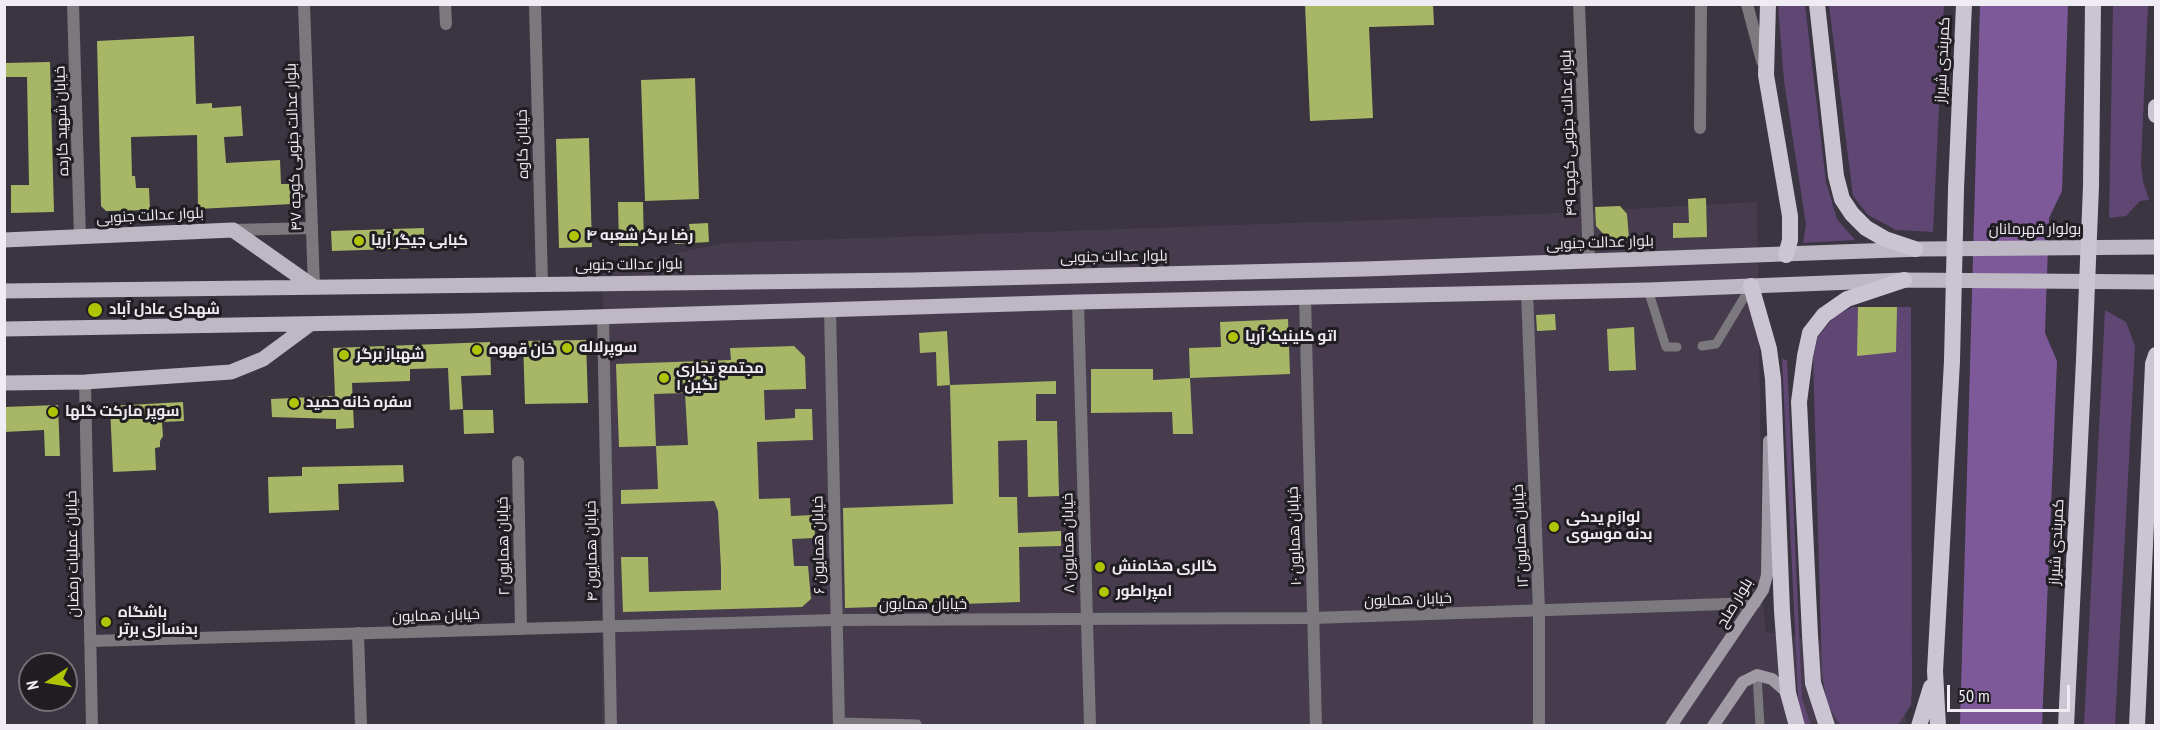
<!DOCTYPE html>
<html>
<head>
<meta charset="utf-8">
<style>
  body { margin:0 }
  #map { position:relative; width:2160px; height:730px; overflow:hidden; background:#3b3441; font-family:"PT Sans Narrow",sans-serif }
  canvas { display:block }
  .frame { position:absolute; inset:0; border:6px solid #f0ecf4; pointer-events:none }
  .north { position:absolute; left:18px; top:652px; width:60px; height:60px; box-sizing:border-box; background:#201d23; border:2px solid #737077; border-radius:50%; rotate:258deg; font-size:16px; font-weight:700; line-height:24px; text-align:center; color:#f0ecf4 }
  .north::after { content:''; display:block; margin:auto; width:21px; height:27px; background:#afc504; clip-path:polygon(50% 0,100% 100%,50% 72%,0 100%) }
  .scale { position:absolute; left:1947px; top:685px; width:123px; height:27px; box-sizing:border-box; border:3px solid #f0ecf4; border-top:0; padding-left:8px; font-size:18px; line-height:21px; white-space:nowrap; color:#f0ecf4; -webkit-text-stroke:4px #201d23; paint-order:stroke }
</style>
</head>
<body>
<div id="map">
<canvas width="2160" height="730"></canvas>
<div class="frame"></div>
<div class="north">N</div>
<div class="scale">50 m</div>
</div>
<script>
const ctx = document.querySelector('canvas').getContext('2d');
ctx.lineJoin = 'round';
function fillPath(path, color) { ctx.fillStyle = color; ctx.fill(path, 'evenodd'); }
const poly = rows => new Path2D(rows.map(r => 'M' + r).join(''));
function stroke(path, color, width, dash) { ctx.strokeStyle = color; ctx.lineWidth = width; ctx.lineCap = dash ? 'butt' : 'round'; ctx.setLineDash(dash || []); ctx.stroke(path); }
function label(font, color, halo, rows, align = 'center') {
  ctx.font = font + ' "PT Sans Narrow",Cairo,sans-serif'; ctx.lineWidth = 6; ctx.setLineDash([]); ctx.textBaseline = 'middle'; ctx.strokeStyle = halo; ctx.fillStyle = color; for (const [text, x, y, turn = 0] of rows) {
    ctx.save(); ctx.translate(x, y); ctx.rotate((+turn || 0) * Math.PI / 180); ctx.textAlign = isNaN(turn) ? turn : align; if (halo) ctx.strokeText(text, 0, 0); ctx.fillText(text, 0, 0); ctx.restore();
  }
}
const built = poly([
  [1757,202,1763,604,1766,632,1804,638,1901,660,1906,725,602,726,603,268,725,243,1519,215]
]);
const green = poly([
  [1778,5,1805,5,1826,182,1837,219,1855,240,1803,243,1806,225,1784,81],
  [1829,5,1944,5,1933,232,1896,230,1868,215,1853,196],
  [2113,5,2148,5,2141,163,2143,181,2149,200,2140,201,2126,216,2109,218],
  [1852,307,1911,307,1912,688,1911,705,1898,725,1840,725,1827,704,1822,672,1813,357,1818,337,1834,317],
  [2105,310,2126,322,2135,346,2115,725,2084,725],
  [1782,359,1787,360,1802,698,1811,725,1804,725,1799,715]
]);
const forest = poly([
  [1980,5,2068,5,2062,191,2049,218,2045,333,2057,361,2042,725,1960,725]
]);
const building = poly([
  [1305,4,1433,4,1434,25,1369,27,1373,118,1310,121],
  [194,36,196,104,212,103,212,108,241,106,243,136,224,137,226,163,280,160,281,184,292,184,292,204,198,209,197,135,131,137,132,176,135,176,136,188,149,188,150,210,106,211,101,206,97,41],
  [50,62,54,212,11,213,11,185,29,185,27,77,4,77,4,63],
  [695,78,699,199,645,201,641,80],
  [589,138,592,247,559,248,556,139],
  [1706,198,1707,237,1673,238,1673,223,1689,223,1688,199],
  [618,202,643,202,644,246,619,246],
  [1620,206,1627,214,1629,238,1608,239,1596,226,1595,207],
  [708,223,709,242,675,244,674,231,690,230,689,224],
  [424,228,424,248,332,251,331,231],
  [1858,307,1897,307,1896,352,1857,356],
  [1555,314,1556,330,1537,331,1536,315],
  [1288,319,1290,374,1190,378,1193,434,1173,434,1172,412,1091,413,1091,369,1153,369,1153,380,1190,378,1189,348,1221,347,1220,322],
  [1634,327,1636,370,1609,371,1607,329],
  [947,331,950,385,937,386,936,352,920,353,919,333],
  [586,340,588,403,525,404,523,341],
  [490,342,491,375,461,376,463,409,450,410,448,368,410,369,410,381,352,383,354,428,336,429,336,419,272,417,271,399,335,396,333,348],
  [794,346,805,357,806,389,764,390,765,420,795,418,795,409,812,409,813,440,757,442,759,499,790,498,791,516,814,515,815,538,792,539,794,566,808,566,811,599,802,607,623,612,621,557,648,557,649,592,721,590,721,568,718,511,714,501,621,504,621,490,658,489,656,446,619,447,616,364,731,360,730,348],
  [685,393,688,445,656,446,654,394],
  [1056,381,1056,394,1036,394,1036,421,1057,421,1059,496,1028,497,1027,440,998,441,999,497,1017,497,1018,533,1061,531,1061,546,1019,547,1020,602,845,608,843,508,953,504,950,385],
  [183,402,184,421,162,422,163,436,160,441,160,447,155,448,156,470,113,472,110,406],
  [58,405,60,456,45,456,44,430,4,432,4,407],
  [463,410,493,410,494,433,464,434],
  [403,465,404,482,338,484,339,510,269,513,268,477,302,476,302,467]
]);
const service = poly([
  [1648,290,1666,347,1677,347],
  [1702,346,1716,344,1751,286],
  [1757,675,1760,726],
  [839,722,917,724]
]);
const minor = poly([
  [445,4,446,24],
  [1579,4,1589,261],
  [1700,128,1701,4],
  [233,230,312,228],
  [1527,291,1539,611,1539,726],
  [1305,297,1316,726],
  [1078,302,1090,726],
  [830,309,839,726],
  [603,316,611,726],
  [518,462,521,629],
  [358,633,361,726]
]);
const tertiary = poly([
  [73,4,80,237],
  [304,4,314,287],
  [535,4,542,284],
  [1747,4,1762,61],
  [85,382,92,726],
  [90,641,835,620,1312,618,1755,603]
]);
const secondary = poly([
  [1671,726,1763,590,1767,575,1769,441],
  [1713,726,1743,682,1757,675,1772,679,1788,693]
]);
const primary = poly([
  [4,240,233,230,314,287],
  [4,291,913,280,1365,269,1922,249,2156,247],
  [4,329,464,321,1078,302,1648,290,1904,280,2156,282],
  [4,383,85,382,231,372,263,359,309,325]
]);
const trunk = poly([
  [1768,4,1766,75,1790,216,1790,240,1786,255],
  [1817,4,1836,176,1842,199,1852,214,1866,228,1885,239,1915,249],
  [2156,107,2156,115],
  [2091,186,2093,4],
  [1956,189,1964,4],
  [1751,286,1769,349,1773,379,1782,611,1788,693,1797,726],
  [1827,726,1813,683,1810,635,1799,402,1805,356,1810,333,1824,315,1847,299,1904,280],
  [1919,726,1931,687],
  [1938,726,1935,671,1952,361],
  [2066,726,2084,360],
  [2137,726,2153,364,2156,355]
]);
const trunkBridge = poly([
  [2084,360,2091,186],
  [1952,361,1956,189]
]);
const markers = [
  [574,236,6,"#afc504"],
  [359,241,6,"#afc504"],
  [95,310,8,"#afc504"],
  [1233,337,6,"#afc504"],
  [567,348,6,"#afc504"],
  [477,350,6,"#afc504"],
  [344,355,6,"#afc504"],
  [664,378,6,"#afc504"],
  [294,403,6,"#afc504"],
  [53,412,6,"#afc504"],
  [1554,527,6,"#afc504"],
  [1100,567,6,"#afc504"],
  [1104,592,6,"#afc504"],
  [106,622,6,"#afc504"]
];
const streetNames = [
  ["کمربندی شیراز",1943,60,-87],
  ["خیابان شهید کارده",62,121,-92],
  ["بلوار عدالت جنوبی کوچه ۴۹",1569,133,-92],
  ["خیابان کاوه",523,144,-91],
  ["بلوار عدالت جنوبی کوچه ۴۷",294,147,-92],
  ["بلوار عدالت جنوبی",150,216,-3],
  ["بولوار قهرمانان",2035,230],
  ["بلوار عدالت جنوبی",1600,243,-2],
  ["بلوار عدالت جنوبی",1114,257,-1],
  ["بلوار عدالت جنوبی",629,265,-1],
  ["خیابان همایون ۱۰",1295,536,-92],
  ["خیابان همایون ۱۲",1521,536,-93],
  ["کمربندی شیراز",2057,542,-87],
  ["خیابان همایون ۸",1069,543,-91],
  ["خیابان همایون ۶",819,545,-91],
  ["خیابان همایون ۲",504,546,-91],
  ["خیابان همایون ۴",592,551,-91],
  ["خیابان عملیات رمضان",73,554,-91],
  ["خیابان همایون",1408,600,-2],
  ["بلوار صلح",1735,603,-59],
  ["خیابان همایون",923,605],
  ["خیابان همایون",436,616,-2]
];
const poiNames = [
  ["رضا برگر شعبه ۴",586,236],
  ["کبابی جیگر آریا",371,241],
  ["شهدای عادل آباد",109,310],
  ["اتو کلینیک آریا",1245,337],
  ["سوپرلاله",579,348],
  ["خان قهوه",489,350],
  ["شهباز برگر",356,355],
  ["مجتمع تجاری",676,369],
  ["نگین ۱",676,386],
  ["سفره خانه حمید",306,403],
  ["سوپر مارکت گلها",65,412],
  ["لوازم یدکی",1566,518],
  ["بدنه موسوی",1566,535],
  ["گالری هخامنش",1112,567],
  ["امپراطور",1116,592],
  ["باشگاه",118,613],
  ["بدنسازی برتر",118,630]
];
fillPath(built, '#463c4e');
fillPath(green, '#5f4673');
fillPath(forest, '#7e599a');
fillPath(building, '#a8b766');
stroke(service, '#7b787e', 9);
stroke(minor, '#7b787e', 12);
stroke(tertiary, '#7b787e', 12);
stroke(secondary, '#a19ba6', 12);
stroke(primary, '#beb7c4', 15);
stroke(trunk, '#cbc4d2', 16);
stroke(trunkBridge, '#cbc4d2', 16);
for (const [x, y, r, color] of markers) { const dot = new Path2D(); dot.arc(x, y, r, 0, 2 * Math.PI); ctx.fillStyle = color; ctx.fill(dot); stroke(dot, '#201d23', 2); }
label('15px', '#f0ecf4', '#201d23', streetNames);
label('bold 15px', '#f0ecf4', '#201d23', poiNames, 'left');
</script>
</body>
</html>
